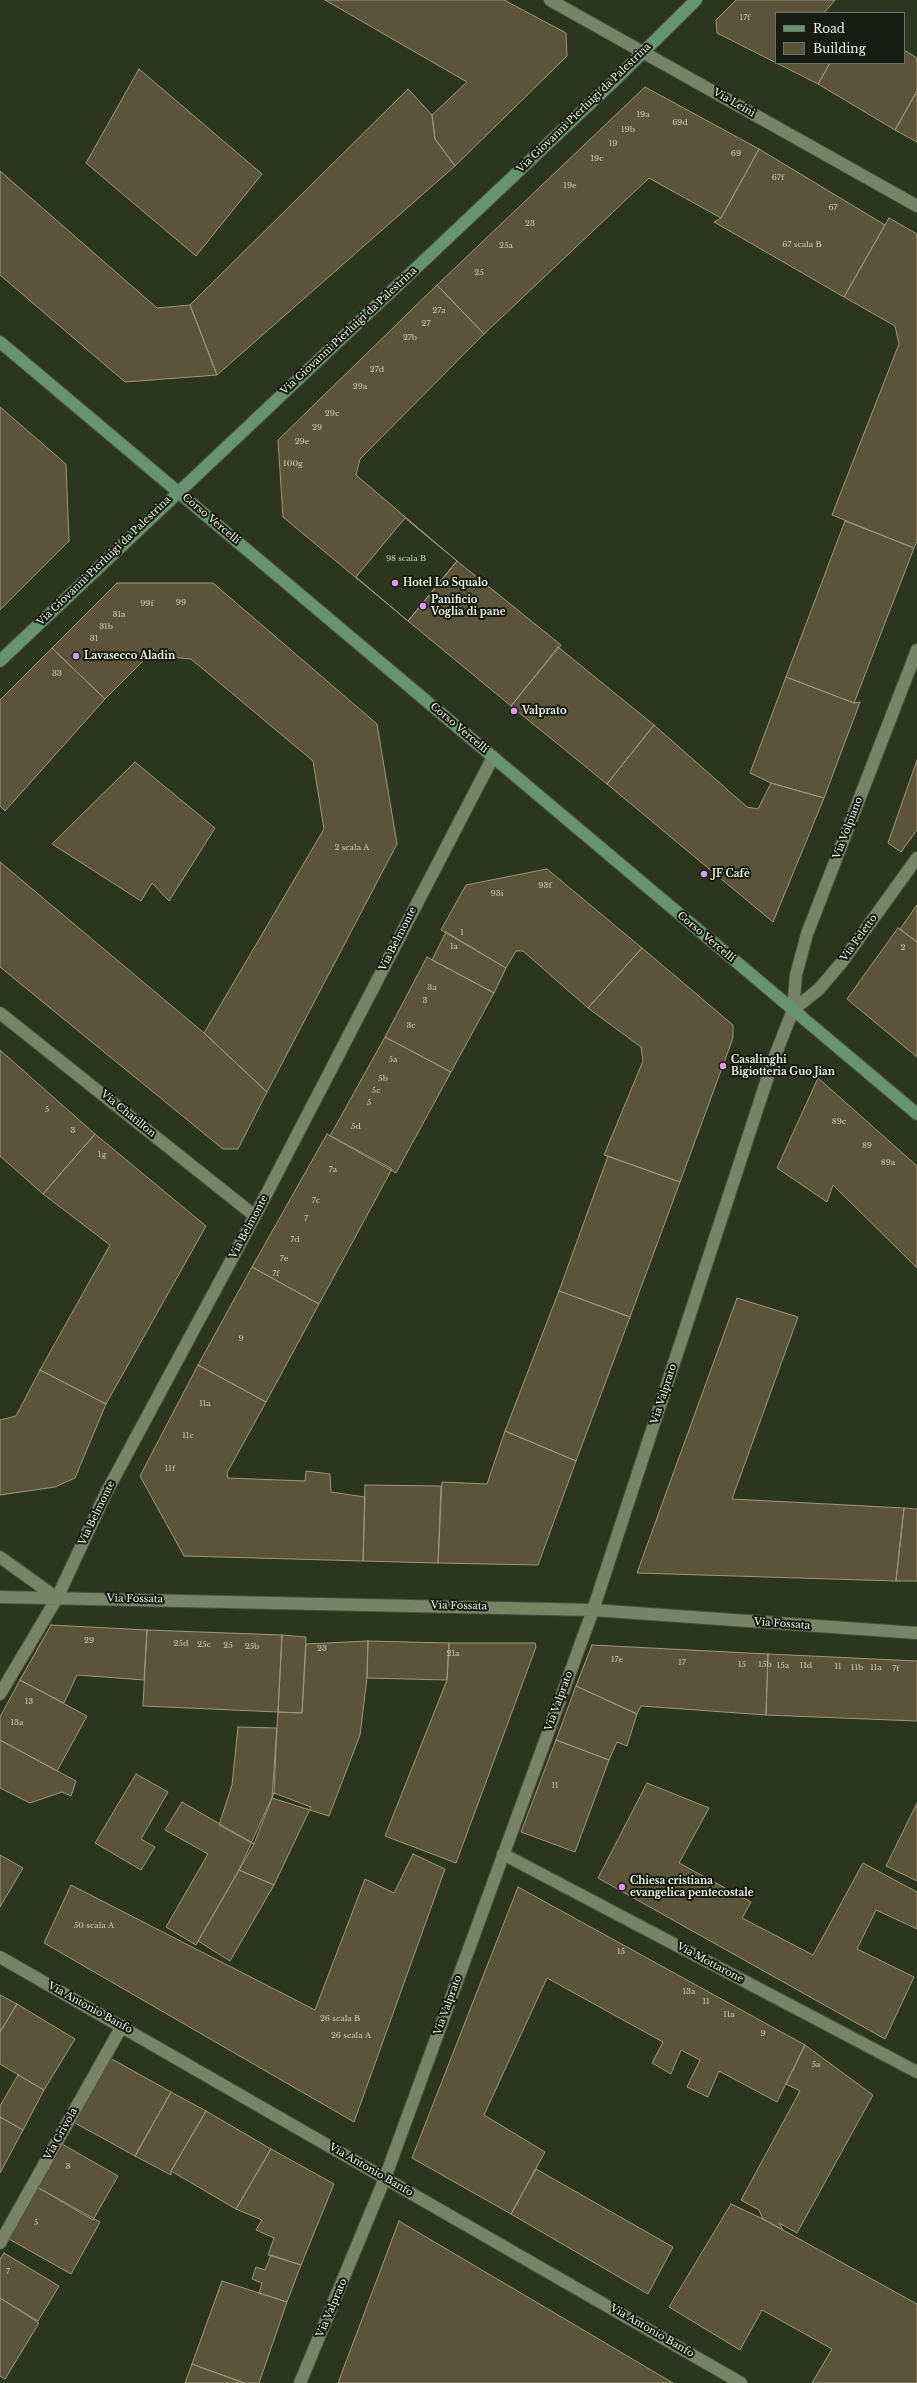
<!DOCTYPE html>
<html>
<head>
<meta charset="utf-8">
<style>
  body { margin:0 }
  #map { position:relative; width:917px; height:2383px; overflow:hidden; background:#2c361e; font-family:"Libre Baskerville",serif }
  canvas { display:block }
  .legend { position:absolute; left:775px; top:12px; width:130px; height:52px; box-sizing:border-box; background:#171b11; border:1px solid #6d7165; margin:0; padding:5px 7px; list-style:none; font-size:12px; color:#edf3e4 }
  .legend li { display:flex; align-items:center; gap:8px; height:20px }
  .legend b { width:20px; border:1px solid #6d7165 }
</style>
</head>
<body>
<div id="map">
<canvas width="917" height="2383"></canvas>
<ul class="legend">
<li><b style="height:5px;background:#679370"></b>Road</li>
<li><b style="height:11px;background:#5c543a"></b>Building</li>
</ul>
</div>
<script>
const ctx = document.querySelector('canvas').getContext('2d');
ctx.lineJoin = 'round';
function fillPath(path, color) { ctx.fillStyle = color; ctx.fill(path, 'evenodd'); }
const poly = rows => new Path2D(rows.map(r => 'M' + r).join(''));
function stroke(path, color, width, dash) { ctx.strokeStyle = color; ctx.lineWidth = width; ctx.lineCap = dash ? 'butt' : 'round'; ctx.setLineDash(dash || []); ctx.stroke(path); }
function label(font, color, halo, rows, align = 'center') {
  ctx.font = font + ' "Libre Baskerville",serif'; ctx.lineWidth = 4; ctx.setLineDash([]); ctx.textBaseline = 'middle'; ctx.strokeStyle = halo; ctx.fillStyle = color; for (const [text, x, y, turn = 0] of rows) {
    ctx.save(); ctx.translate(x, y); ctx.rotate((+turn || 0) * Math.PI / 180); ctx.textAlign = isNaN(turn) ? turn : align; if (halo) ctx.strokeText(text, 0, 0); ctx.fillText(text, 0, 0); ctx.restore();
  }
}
const building = poly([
  [325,0,504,0,566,33,567,56,455,166,435,139,432,115,467,82,325,0],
  [736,0,835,0,824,13,776,13,776,63,830,63,818,84,717,33,716,20,736,0],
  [904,50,917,58,917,91,895,130,818,84,830,63,904,63,904,50],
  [139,69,262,174,196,256,86,163,139,69],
  [645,87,759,149,721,218,649,178,484,334,437,285,645,87],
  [408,89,432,115,435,139,455,166,217,375,190,305,408,89],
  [917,91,917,142,895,130,917,91],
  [759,149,885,225,844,297,714,222,721,218,759,149],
  [0,171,157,308,190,305,217,375,125,382,0,275,0,171],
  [889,218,917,234,917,541,914,548,832,515,899,344,895,326,844,297,889,218],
  [437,285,484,334,360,459,356,475,457,561,408,621,283,517,278,440,437,285],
  [0,407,66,464,69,541,0,610,0,407],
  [405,518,457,561,408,621,356,577,405,518],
  [845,521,914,548,854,703,786,677,845,521],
  [457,561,561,645,511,706,408,621,457,561],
  [117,583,213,583,377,724,397,844,267,1092,204,1033,324,829,313,761,191,659,149,655,105,699,52,648,117,583],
  [558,647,654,725,607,784,511,706,558,647],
  [52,648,105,699,5,811,0,806,0,700,52,648],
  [786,677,854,703,860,702,824,798,771,783,750,773,786,677],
  [654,725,747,807,758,809,771,783,824,798,773,922,607,784,654,725],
  [917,760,917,830,901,852,888,843,917,760],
  [135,762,215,828,169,901,152,883,141,901,52,844,135,762],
  [0,862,204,1033,267,1092,238,1149,223,1149,0,967,0,862],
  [547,869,642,948,588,1008,523,951,516,951,506,968,441,930,466,885,547,869],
  [917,905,917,942,900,929,917,905],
  [898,928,917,942,917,1057,847,999,898,928],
  [446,932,506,968,494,993,432,960,446,932],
  [642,948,733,1025,733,1038,680,1182,604,1155,643,1061,641,1047,588,1008,642,948],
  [427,957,494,993,451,1072,385,1037,427,957],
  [385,1037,451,1072,396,1173,330,1136,385,1037],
  [0,1050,95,1134,43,1194,0,1156,0,1050],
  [818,1078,917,1166,917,1268,833,1185,827,1202,777,1168,818,1078],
  [95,1134,206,1226,106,1404,40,1370,110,1245,43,1194,95,1134],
  [327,1134,392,1169,319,1304,252,1267,327,1134],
  [608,1156,680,1182,630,1317,559,1291,608,1156],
  [252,1267,319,1304,266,1402,198,1365,252,1267],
  [559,1291,630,1317,576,1461,505,1431,559,1291],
  [737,1298,798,1317,732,1499,904,1508,896,1581,637,1573,737,1298],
  [198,1365,266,1402,227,1473,228,1478,305,1481,306,1471,330,1474,331,1492,365,1497,363,1561,184,1556,140,1476,198,1365],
  [40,1370,106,1404,75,1478,55,1487,0,1495,0,1420,16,1416,40,1370],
  [505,1431,576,1461,538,1565,438,1563,442,1482,487,1484,505,1431],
  [365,1485,441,1486,438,1563,363,1561,365,1485],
  [904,1508,917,1509,917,1581,896,1581,904,1508],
  [51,1625,147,1630,144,1680,77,1675,64,1703,20,1680,51,1625],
  [147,1630,282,1635,278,1712,143,1706,147,1630],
  [282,1635,306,1637,302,1713,278,1712,282,1635],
  [368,1641,449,1643,447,1680,367,1678,368,1641],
  [368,1641,367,1678,360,1735,329,1816,272,1798,278,1712,302,1713,306,1644,368,1641],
  [449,1643,535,1643,536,1647,456,1863,385,1836,447,1680,449,1643],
  [592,1645,768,1654,766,1715,641,1706,637,1714,576,1686,592,1645],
  [768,1654,917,1661,917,1721,766,1715,768,1654],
  [20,1680,87,1716,57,1771,0,1740,0,1717,20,1680],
  [576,1686,637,1714,627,1746,617,1742,609,1760,556,1740,576,1686],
  [238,1727,277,1728,274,1793,254,1844,219,1825,232,1785,238,1727],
  [0,1740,76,1781,71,1796,62,1792,30,1803,0,1788,0,1740],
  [556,1740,609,1760,575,1852,521,1832,556,1740],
  [136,1774,168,1792,141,1839,155,1847,141,1870,95,1843,136,1774],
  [647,1783,709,1808,679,1863,751,1902,742,1918,813,1955,863,1863,917,1892,917,1929,876,1910,857,1949,914,1977,885,2039,598,1878,647,1783],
  [274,1793,311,1807,274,1885,239,1870,274,1793],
  [182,1802,254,1844,196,1945,166,1927,208,1854,165,1830,182,1802],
  [917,1803,917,1881,886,1866,917,1803],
  [413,1854,445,1869,354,2122,44,1943,71,1885,315,2010,365,1879,394,1893,413,1854],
  [0,1855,23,1868,0,1907,0,1855],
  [239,1870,274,1885,230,1961,198,1941,239,1870],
  [518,1887,805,2045,777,2102,719,2071,708,2097,687,2087,700,2060,681,2050,671,2074,652,2063,663,2042,547,1978,484,2115,545,2152,511,2214,412,2158,518,1887],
  [0,1995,17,2004,0,2032,0,1995],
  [17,2004,75,2039,44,2090,0,2064,0,2032,17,2004],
  [805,2045,873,2095,797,2233,779,2223,783,2230,763,2219,759,2210,741,2200,800,2091,786,2084,805,2045],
  [110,2058,171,2092,135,2156,75,2123,110,2058],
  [18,2075,44,2090,23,2130,0,2117,0,2106,18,2075],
  [171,2092,206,2111,171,2171,171,2175,135,2156,171,2092],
  [206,2111,271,2149,236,2209,171,2171,206,2111],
  [0,2117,23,2130,0,2173,0,2117],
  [62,2144,118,2176,93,2220,37,2187,62,2144],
  [271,2149,334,2184,301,2265,268,2255,274,2238,256,2230,262,2220,236,2209,271,2149],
  [536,2169,673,2247,648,2294,511,2214,536,2169],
  [37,2187,100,2222,71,2274,9,2239,37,2187],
  [731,2204,763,2219,917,2304,917,2383,812,2383,832,2349,762,2310,740,2350,669,2307,731,2204],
  [399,2221,673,2383,338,2383,399,2221],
  [4,2253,59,2286,38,2321,0,2298,0,2259,4,2253],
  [271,2255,301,2265,287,2302,259,2293,262,2283,252,2279,256,2267,265,2270,271,2255],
  [222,2281,287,2302,259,2383,244,2383,192,2364,222,2281],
  [0,2298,39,2323,5,2379,0,2376,0,2298],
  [192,2364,244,2383,185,2383,192,2364]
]);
const street = poly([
  [550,0,917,206],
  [793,1010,819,989,842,962,917,858],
  [0,1013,255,1216],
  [0,1557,57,1598],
  [0,1597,593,1610,917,1633],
  [0,1694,57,1598,106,1493,255,1216,493,757],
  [503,1854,917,2072],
  [0,1957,741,2383],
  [0,2243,122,2026],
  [300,2383,385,2178,593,1610,773,1061,793,1010,796,975,807,934,917,650]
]);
const secondary = poly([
  [0,342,917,1114],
  [0,661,612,83,696,0]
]);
const markers = [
  [395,583,4,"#de98f3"],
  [423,606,4,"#de98f3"],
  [76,656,4,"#de98f3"],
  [514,711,4,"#de98f3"],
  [704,874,4,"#de98f3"],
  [723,1066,4,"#de98f3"],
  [622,1887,4,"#de98f3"]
];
const numberNames = [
  ["17f",745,18],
  ["19a",643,115],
  ["69d",680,123],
  ["19b",628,130],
  ["19",613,144],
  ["69",736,154],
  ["19c",597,159],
  ["67f",778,178],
  ["19e",570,186],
  ["67",833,208],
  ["23",530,224],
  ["67 scala B",802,245],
  ["25a",506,246],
  ["25",479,273],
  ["27a",439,311],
  ["27",426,324],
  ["27b",410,338],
  ["27d",377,370],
  ["29a",360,387],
  ["29c",332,414],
  ["29",317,428],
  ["29e",302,442],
  ["100g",293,464],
  ["98 scala B",406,559],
  ["99",181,603],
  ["99f",147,604],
  ["31a",119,615],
  ["31b",106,627],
  ["31",94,639],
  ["33",57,674],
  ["2 scala A",352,848],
  ["93f",545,886],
  ["93i",497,894],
  ["1",462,933],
  ["1a",454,947],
  ["2",903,948],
  ["3a",432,988],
  ["3",425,1001],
  ["3c",411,1026],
  ["5a",393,1060],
  ["5b",383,1079],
  ["5c",376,1091],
  ["5",369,1103],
  ["5",47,1110],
  ["89c",839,1122],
  ["5d",356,1127],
  ["3",73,1131],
  ["89",867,1146],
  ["1g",102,1155],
  ["89a",888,1163],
  ["7a",333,1170],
  ["7c",316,1201],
  ["7",306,1219],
  ["7d",295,1240],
  ["7e",284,1259],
  ["7f",276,1274],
  ["9",241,1339],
  ["11a",205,1404],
  ["11c",188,1436],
  ["11f",170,1469],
  ["29",89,1641],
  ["25d",181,1644],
  ["25c",204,1645],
  ["25",228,1646],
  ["25b",252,1647],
  ["23",322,1649],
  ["21a",453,1654],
  ["17e",617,1660],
  ["17",682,1663],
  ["15",742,1665],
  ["15b",765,1665],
  ["15a",783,1666],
  ["11d",806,1666],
  ["11",838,1667],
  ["11b",857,1668],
  ["11a",876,1668],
  ["7f",896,1669],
  ["13",29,1702],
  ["13a",17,1723],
  ["11",555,1786],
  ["50 scala A",94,1926],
  ["15",621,1952],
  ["13a",689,1992],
  ["11",706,2002],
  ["11a",729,2015],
  ["26 scala B",340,2019],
  ["9",763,2034],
  ["26 scala A",351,2036],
  ["5a",816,2065],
  ["3",68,2167],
  ["5",36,2223],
  ["7",8,2272]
];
const streetNames = [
  ["Via Leinì",734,103,30],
  ["Via Giovanni Pierluigi da Palestrina",584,108,-44],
  ["Via Giovanni Pierluigi da Palestrina",349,331,-43],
  ["Corso Vercelli",211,519,40],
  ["Via Giovanni Pierluigi da Palestrina",104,561,-44],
  ["Corso Vercelli",459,728,40],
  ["Via Volpiano",848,828,-69],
  ["Corso Vercelli",706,937,40],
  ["Via Feletto",859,938,-54],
  ["Via Belmonte",398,939,-63],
  ["Via Chatillon",128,1114,39],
  ["Via Belmonte",249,1227,-62],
  ["Via Valprato",664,1394,-72],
  ["Via Belmonte",97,1513,-64],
  ["Via Fossata",135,1599,1],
  ["Via Fossata",459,1606,1],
  ["Via Fossata",782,1624,4],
  ["Via Valprato",559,1701,-70],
  ["Via Mottarone",710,1963,28],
  ["Via Valprato",448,2005,-70],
  ["Via Antonio Banfo",90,2008,29],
  ["Via Grivola",61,2134,-61],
  ["Via Antonio Banfo",371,2170,30],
  ["Via Valprato",332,2308,-67],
  ["Via Antonio Banfo",652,2331,30]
];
const poiNames = [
  ["Hotel Lo Squalo",403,583],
  ["Panificio",431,600],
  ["Voglia di pane",431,612],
  ["Lavasecco Aladin",84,656],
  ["Valprato",522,711],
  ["JF Cafè",712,874],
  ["Casalinghi",731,1060],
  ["Bigiotteria Guo Jian",731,1072],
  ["Chiesa cristiana",630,1881],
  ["evangelica pentecostale",630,1893]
];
fillPath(building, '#5c543a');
stroke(building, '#a0977a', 1);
stroke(street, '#49503b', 14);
stroke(secondary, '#49503b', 14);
stroke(street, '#788368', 12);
stroke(secondary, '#679370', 12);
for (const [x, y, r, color] of markers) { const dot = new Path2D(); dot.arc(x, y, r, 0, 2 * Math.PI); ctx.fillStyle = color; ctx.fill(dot); stroke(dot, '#171b11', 1.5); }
label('8px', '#c9cbba', null, numberNames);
label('10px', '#edf3e4', '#171b11', streetNames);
label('bold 10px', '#edf3e4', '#171b11', poiNames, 'left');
</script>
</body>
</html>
